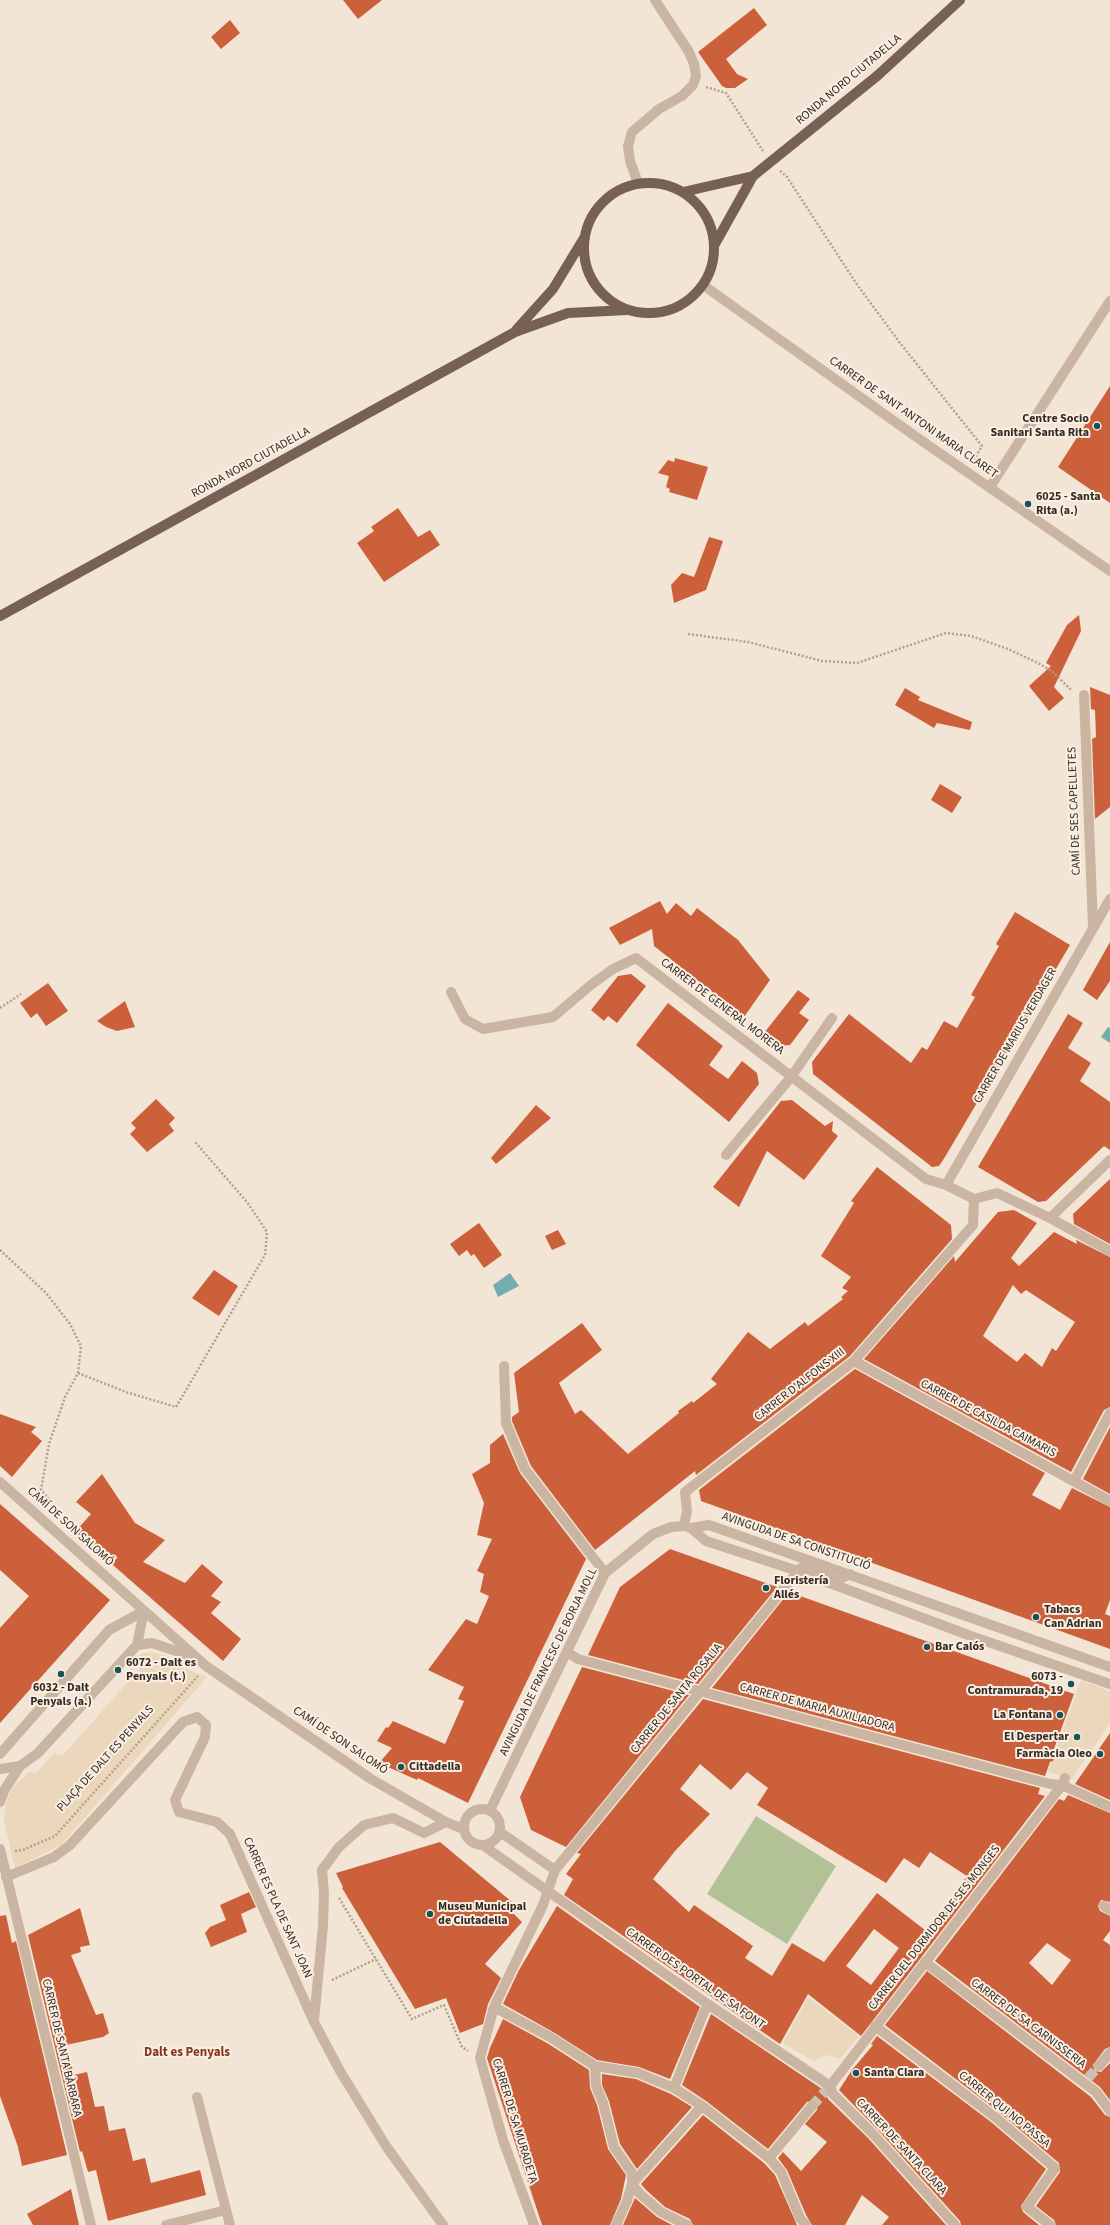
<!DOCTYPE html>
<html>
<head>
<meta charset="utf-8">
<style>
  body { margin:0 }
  canvas { display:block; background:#f2e5d6 }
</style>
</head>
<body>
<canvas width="1110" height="2225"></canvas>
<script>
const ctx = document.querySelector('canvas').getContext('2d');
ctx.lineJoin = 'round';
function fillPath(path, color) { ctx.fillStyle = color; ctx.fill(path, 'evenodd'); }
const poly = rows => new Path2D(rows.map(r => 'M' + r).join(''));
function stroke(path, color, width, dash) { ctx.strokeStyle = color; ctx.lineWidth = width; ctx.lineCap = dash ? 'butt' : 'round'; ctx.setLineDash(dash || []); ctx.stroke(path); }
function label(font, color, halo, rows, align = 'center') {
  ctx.font = font + ' "Source Sans 3",sans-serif'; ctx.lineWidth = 4; ctx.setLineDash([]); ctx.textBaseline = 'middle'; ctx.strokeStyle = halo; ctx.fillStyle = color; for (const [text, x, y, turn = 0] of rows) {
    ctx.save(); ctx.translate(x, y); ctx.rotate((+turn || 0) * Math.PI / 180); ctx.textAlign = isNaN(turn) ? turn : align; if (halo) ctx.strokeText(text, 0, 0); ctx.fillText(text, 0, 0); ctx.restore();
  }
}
const green = poly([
  [756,1816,836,1866,787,1944,707,1894]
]);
const plaza = poly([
  [151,1652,164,1655,183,1668,207,1677,61,1845,15,1868,4,1820,6,1802,13,1787,30,1771,36,1773,54,1753,63,1755,136,1673,139,1669,138,1663,131,1662,140,1654],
  [1081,1680,1110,1691,1110,1724,1071,1780,1048,1771],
  [808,1997,859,2036,840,2059,828,2055,821,2057,815,2062,783,2043]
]);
const water = poly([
  [1108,1027,1110,1028,1110,1043,1101,1037],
  [510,1273,519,1286,498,1297,493,1285]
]);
const building = poly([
  [343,0,382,0,358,19],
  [754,8,767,25,726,59,737,74,748,79,735,88,726,88,722,86,698,52],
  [230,20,240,33,221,49,211,37],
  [1110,386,1110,503,1058,467],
  [675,458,708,467,697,500,669,492,670,489,666,487,669,476,658,473,668,460,674,462],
  [398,508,418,537,430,530,440,545,384,582,357,543,374,531,371,527],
  [709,537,723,541,706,590,674,603,671,585,682,573,694,577],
  [1079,615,1081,631,1054,687,1064,698,1049,711,1029,686,1051,666,1046,663,1067,625],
  [1090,687,1110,695,1110,807,1095,819,1092,739,1096,737,1095,710,1091,709],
  [905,688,920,697,918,700,972,722,970,730,937,723,934,728,895,705],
  [940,784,962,797,952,813,931,800],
  [660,901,667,914,676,903,691,916,697,908,738,940,770,980,744,1017,654,946,652,929,620,945,609,928],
  [1015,912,1070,945,945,1157,939,1166,932,1167,813,1074,812,1062,849,1014,911,1063,922,1047,927,1050,944,1021,957,1028,975,997,971,995,999,946,996,944],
  [1110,942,1110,981,1097,1000,1083,990],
  [631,974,646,986,617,1023,608,1016,604,1021,591,1010,618,976],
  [48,983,68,1011,46,1026,37,1013,31,1018,20,1003],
  [798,990,810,999,799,1013,809,1020,790,1045,779,1046,764,1033],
  [125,1001,135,1027,117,1031,106,1027,97,1021],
  [668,1003,723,1046,709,1065,728,1079,742,1061,757,1073,759,1084,729,1122,636,1045],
  [1068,1014,1083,1023,1068,1048,1091,1063,1080,1081,1110,1102,1110,1150,1104,1146,1046,1201,1038,1202,978,1167],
  [156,1099,175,1118,169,1124,174,1131,147,1152,130,1134,136,1128,131,1123],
  [792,1100,825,1126,833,1121,832,1131,838,1136,804,1180,767,1151,739,1207,713,1187,781,1101],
  [536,1105,551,1118,496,1164,491,1158],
  [877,1167,951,1225,952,1239,850,1356,696,1475,695,1471,595,1550,531,1466,512,1421,512,1417,519,1412,514,1373,582,1323,602,1350,559,1383,575,1414,581,1410,628,1454,679,1413,678,1411,692,1401,693,1403,717,1384,711,1379,748,1332,770,1349,805,1322,808,1326,843,1299,841,1297,848,1291,842,1288,851,1277,821,1256,854,1203,851,1201],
  [1110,1179,1110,1244,1074,1224,1073,1214],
  [1014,1210,1037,1223,1011,1258,1019,1266,1054,1232,1077,1244,1076,1240,1110,1257,1110,1407,1104,1410,1071,1472,864,1359,954,1256,955,1262,998,1212],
  [1013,1285,1021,1294,1026,1290,1075,1322,1056,1351,1052,1348,1042,1367,1025,1353,1017,1362,983,1336],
  [479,1223,502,1255,484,1268,474,1254,471,1256,467,1250,459,1256,450,1244],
  [558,1230,566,1244,552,1250,545,1236],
  [214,1270,238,1286,219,1316,192,1298],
  [855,1369,1045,1473,1032,1495,1060,1510,1072,1488,1110,1507,1110,1600,1105,1614,1110,1616,1110,1649,701,1501,699,1490],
  [0,1414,36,1427,31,1432,42,1441,12,1477,0,1466],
  [1110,1427,1110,1494,1083,1479],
  [503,1434,520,1473,586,1559,468,1803,418,1778,417,1780,379,1763,392,1748,377,1741,386,1727,388,1728,393,1721,445,1744,464,1701,458,1699,464,1687,428,1670,466,1619,477,1624,489,1596,480,1592,484,1574,477,1571,492,1539,477,1535,484,1503,472,1474,490,1463,490,1445],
  [102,1474,135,1523,165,1540,143,1562,185,1583,202,1564,223,1582,211,1596,221,1602,211,1613,241,1639,223,1661,75,1532,91,1514,76,1502],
  [0,1504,110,1600,0,1723,0,1628,29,1596,0,1570],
  [670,1549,777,1587,698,1684,588,1655,620,1587],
  [789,1592,1074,1694,1054,1749,1057,1750,1053,1761,1050,1762,1045,1776,712,1688],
  [582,1667,689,1695,566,1847,531,1830,520,1797],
  [703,1699,1040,1788,1038,1794,1045,1796,861,2036,808,1994,780,2044,564,1895,573,1879,566,1874,581,1854,577,1853],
  [700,1764,731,1790,747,1772,768,1788,757,1805,886,1883,904,1858,919,1868,930,1852,967,1876,962,1883,964,1885,925,1930,877,1893,824,1962,792,1943,772,1976,745,1958,753,1946,694,1905,689,1912,653,1879,675,1851,710,1814,680,1789],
  [874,1929,899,1948,871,1985,846,1966],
  [1110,1733,1110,1800,1075,1784],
  [1068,1795,1110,1813,1110,1902,1101,1900,1098,1906,1100,1911,1110,1916,1110,1931,1103,1940,1110,1945,1110,2047,1105,2049,1093,2065,1095,2071,1101,2072,1110,2063,1110,2100,1100,2087,935,1961,1059,1799,1064,1801],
  [1047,1943,1071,1960,1052,1985,1029,1963],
  [440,1842,518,1907,513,1913,522,1922,485,1964,501,1978,488,2004,483,2024,460,2033,446,1998,415,2009,342,1888,343,1887,336,1873],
  [249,1892,256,1907,241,1914,247,1932,211,1947,205,1933,210,1927,226,1920,220,1905],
  [557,1906,700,2007,670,2079,639,2067,597,2060,553,2032,503,2004,519,1970],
  [80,1908,90,1945,80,1947,81,1952,71,1955,96,2015,103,2013,109,2033,103,2037,66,2045,74,2075,87,2072,95,2107,104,2106,109,2131,125,2128,133,2161,145,2158,151,2183,200,2170,206,2195,108,2221,96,2170,88,2172,82,2151,80,2152,28,1935],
  [6,1915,12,1943,16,1941,67,2155,22,2166,18,2147,0,2096,0,1916],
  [927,1971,1091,2097,1105,2115,1110,2117,1110,2225,1056,2225,1054,2220,1036,2206,1060,2172,1059,2163,999,2112,885,2025],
  [711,2014,825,2091,828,2099,868,2138,946,2225,882,2225,889,2217,862,2195,845,2225,812,2225,806,2215,787,2170,778,2158,783,2152,801,2171,827,2142,805,2124,817,2110,818,2103,813,2100,807,2102,768,2149,706,2101,682,2085],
  [503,2019,547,2043,589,2070,590,2088,597,2105,608,2149,626,2175,621,2199,610,2225,542,2225,487,2058,490,2048],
  [877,2036,991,2122,1046,2169,1021,2206,1023,2212,1039,2225,961,2225,960,2221,878,2130,839,2090,852,2070,873,2045,871,2044],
  [602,2074,636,2079,671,2094,692,2107,637,2169,620,2144,609,2101,602,2085],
  [703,2115,764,2163,775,2175,797,2225,693,2225,690,2219,665,2207,645,2189,641,2184],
  [71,2189,79,2225,33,2225,27,2214],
  [635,2198,657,2217,672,2225,623,2225]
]);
const minorTunnel = poly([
  [1088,2078,1099,2066],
  [812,2106,830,2086]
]);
const path = poly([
  [706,87,726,93,763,151],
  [780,171,787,177,856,283,900,343,982,446,973,461],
  [688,634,748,642,822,661,857,663,946,633,971,636,1008,649,1040,664,1053,672,1071,690],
  [0,1008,21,994],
  [0,1250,46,1293,70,1324,81,1346,78,1373,65,1397,49,1444,41,1490,61,1513,61,1516],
  [78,1373,126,1392,176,1407,265,1255,267,1232,247,1202,195,1142],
  [15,1851,23,1850,55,1836,198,1676],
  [339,1898,412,2019,444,2005,462,2047,468,2051],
  [332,1980,376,1959]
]);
const minor = poly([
  [638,183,630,161,628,146,632,132,659,109,682,96,693,85,696,76,694,64,689,52,655,0],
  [703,285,915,436,1110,571],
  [990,487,1110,301],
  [1084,695,1093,927],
  [451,992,465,1019,483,1029,553,1017,592,984,613,969,636,958,926,1179,946,1185,974,1199,997,1193,1050,1218,1110,1251],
  [726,1155,791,1077,832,1018],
  [946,1185,1110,899],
  [1050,1218,1110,1160],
  [854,1361,1110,1501],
  [504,1366,506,1423,525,1469,605,1573],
  [1074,1481,1110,1413],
  [0,1482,206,1666,371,1779,446,1822,463,1829],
  [684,1526,687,1511,685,1492,854,1361,973,1225,974,1199],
  [691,1528,709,1525,1110,1667],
  [827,1582,971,1636,1110,1684],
  [137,1645,152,1643,191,1656],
  [567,1652,578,1659,1050,1784,1062,1785,1110,1807],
  [0,1754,109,1630,144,1611],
  [0,1769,20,1766],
  [0,1802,5,1789,20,1766,38,1753,137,1645,144,1611],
  '464 1827a18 18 0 1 1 36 0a18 18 0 1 1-36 0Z',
  [490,1810,605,1573,653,1534,671,1527,684,1526,691,1528,706,1541,804,1573],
  [500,1832,555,1870],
  [484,1846,709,2005,830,2086],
  [0,1849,91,2225],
  [6,1877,54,1857,69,1846,183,1722,197,1717,206,1725,205,1737,175,1800,179,1812,217,1822,230,1834,314,2022,340,2071,386,2146,443,2225],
  [1104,1906,1110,1910],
  [925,1962,1096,2092,1110,2111],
  [494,2007,550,2037,595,2066,638,2073,674,2088,702,2106,769,2158,781,2172,800,2218,806,2225],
  [314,2020,323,1926,324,1893,322,1870,339,1847,364,1825,393,1818,424,1833,446,1822],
  [875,2026,995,2117,1055,2168,1027,2207,1050,2225],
  [595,2066,596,2086,603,2103,614,2147,632,2173,632,2184,640,2194,661,2212,687,2225],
  [1099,2066,1110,2053],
  [830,2086,1062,1785,1065,1778],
  [830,2086,833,2094,873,2134,955,2225],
  [674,2088,704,2012,709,2005],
  [197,2097,230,2225],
  [769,2158,812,2106],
  [166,2225,226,2210],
  [534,2225,503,2140,480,2058,494,2007,543,1905,555,1870,799,1570,802,1567,836,1581,850,1574],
  [616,2225,627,2201,632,2184,702,2106]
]);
const major = poly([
  '584 248a65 65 0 1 1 130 0a65 65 0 1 1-130 0Z',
  [683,192,753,176],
  [715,244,753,176,877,76,960,0],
  [516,330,553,289,584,238],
  [0,616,515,332,568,313,627,310]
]);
const markers = [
  [1097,426,4,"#195157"],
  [1028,504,4,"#195157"],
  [766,1588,4,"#195157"],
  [1036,1617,4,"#195157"],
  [927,1647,4,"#195157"],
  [118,1670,4,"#195157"],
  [61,1674,4,"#195157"],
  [1071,1684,4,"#195157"],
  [1060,1715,4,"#195157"],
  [1077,1737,4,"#195157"],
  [1100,1754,4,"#195157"],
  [401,1767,4,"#195157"],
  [430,1914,4,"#195157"],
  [856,2073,4,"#195157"]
];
const streetNames = [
  ["RONDA NORD CIUTADELLA",849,80,-40],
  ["CARRER DE SANT ANTONI MARIA CLARET",913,418,35],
  ["RONDA NORD CIUTADELLA",251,463,-29],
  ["CAMÍ DE SES CAPELLETES",1075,811,-92],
  ["CARRER DE GENERAL MORERA",722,1007,37],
  ["CARRER DE MARIUS VERDAGER",1016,1036,-60],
  ["CARRER D'ALFONS XIII",800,1385,-38],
  ["CARRER DE CASILDA CAIMARIS",988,1419,28],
  ["CAMÍ DE SON SALOMÓ",70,1527,42],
  ["AVINGUDA DE SA CONSTITUCIÓ",796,1542,19],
  ["AVINGUDA DE FRANCESC DE BORJA MOLL",549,1662,-64],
  ["CARRER DE SANTA ROSALIA",677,1699,-51],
  ["CARRER DE MARIA AUXILIADORA",817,1708,15],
  ["CAMÍ DE SON SALOMÓ",340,1741,34],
  ["PLAÇA DE DALT ES PENYALS",106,1759,-48],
  ["CARRER ES PLA DE SANT JOAN",277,1908,66],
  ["CARRER DEL DORMIDOR DE SES MONGES",935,1928,-52],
  ["CARRER DES PORTAL DE SA FONT",695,1979,35],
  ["CARRER DE SA CARNISSERIA",1028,2024,37],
  ["CARRER DE SANTA BÀRBARA",61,2048,77],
  ["CARRER QUI NO PASSA",1004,2110,39],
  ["CARRER DE SA MURADETA",514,2121,73],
  ["CARRER DE SANTA CLARA",901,2147,47]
];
const poiNames = [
  ["Centre Socio",1089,419,"right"],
  ["Sanitari Santa Rita",1089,433,"right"],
  ["6025 - Santa",1036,497],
  ["Rita (a.)",1036,511],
  ["Floristería",774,1581],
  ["Allés",774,1595],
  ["Tabacs",1044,1610],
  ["Can Adrian",1044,1624],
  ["Bar Calós",935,1647],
  ["6072 - Dalt es",126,1663],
  ["Penyals (t.)",126,1677],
  ["6073 -",1063,1677,"right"],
  ["Contramurada, 19",1063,1691,"right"],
  ["6032 - Dalt",61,1688,"center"],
  ["Penyals (a.)",61,1702,"center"],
  ["La Fontana",1052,1715,"right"],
  ["El Despertar",1069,1737,"right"],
  ["Farmàcia Oleo",1092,1754,"right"],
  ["Cittadella",409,1767],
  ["Museu Municipal",438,1907],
  ["de Ciutadella",438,1921],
  ["Santa Clara",864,2073]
];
const neighbourhoodNames = [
  ["Dalt es Penyals",187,2053]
];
fillPath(green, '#b2c196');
fillPath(plaza, '#ebd7bc');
fillPath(water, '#74acb0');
fillPath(building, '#cc603a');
stroke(minorTunnel, '#ccc0b3', 10, [10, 5]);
stroke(path, '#b59f8c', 2.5, [2, 2]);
stroke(minor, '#cab5a2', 10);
stroke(major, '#776155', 10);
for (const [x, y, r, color] of markers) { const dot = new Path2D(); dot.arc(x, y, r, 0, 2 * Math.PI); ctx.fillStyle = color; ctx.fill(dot); stroke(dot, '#faefe2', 1.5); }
label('12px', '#342a25', '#faefe2', streetNames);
label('bold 12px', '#342a25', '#faefe2', poiNames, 'left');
label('bold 13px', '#86361a', '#faefe2', neighbourhoodNames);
</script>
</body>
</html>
